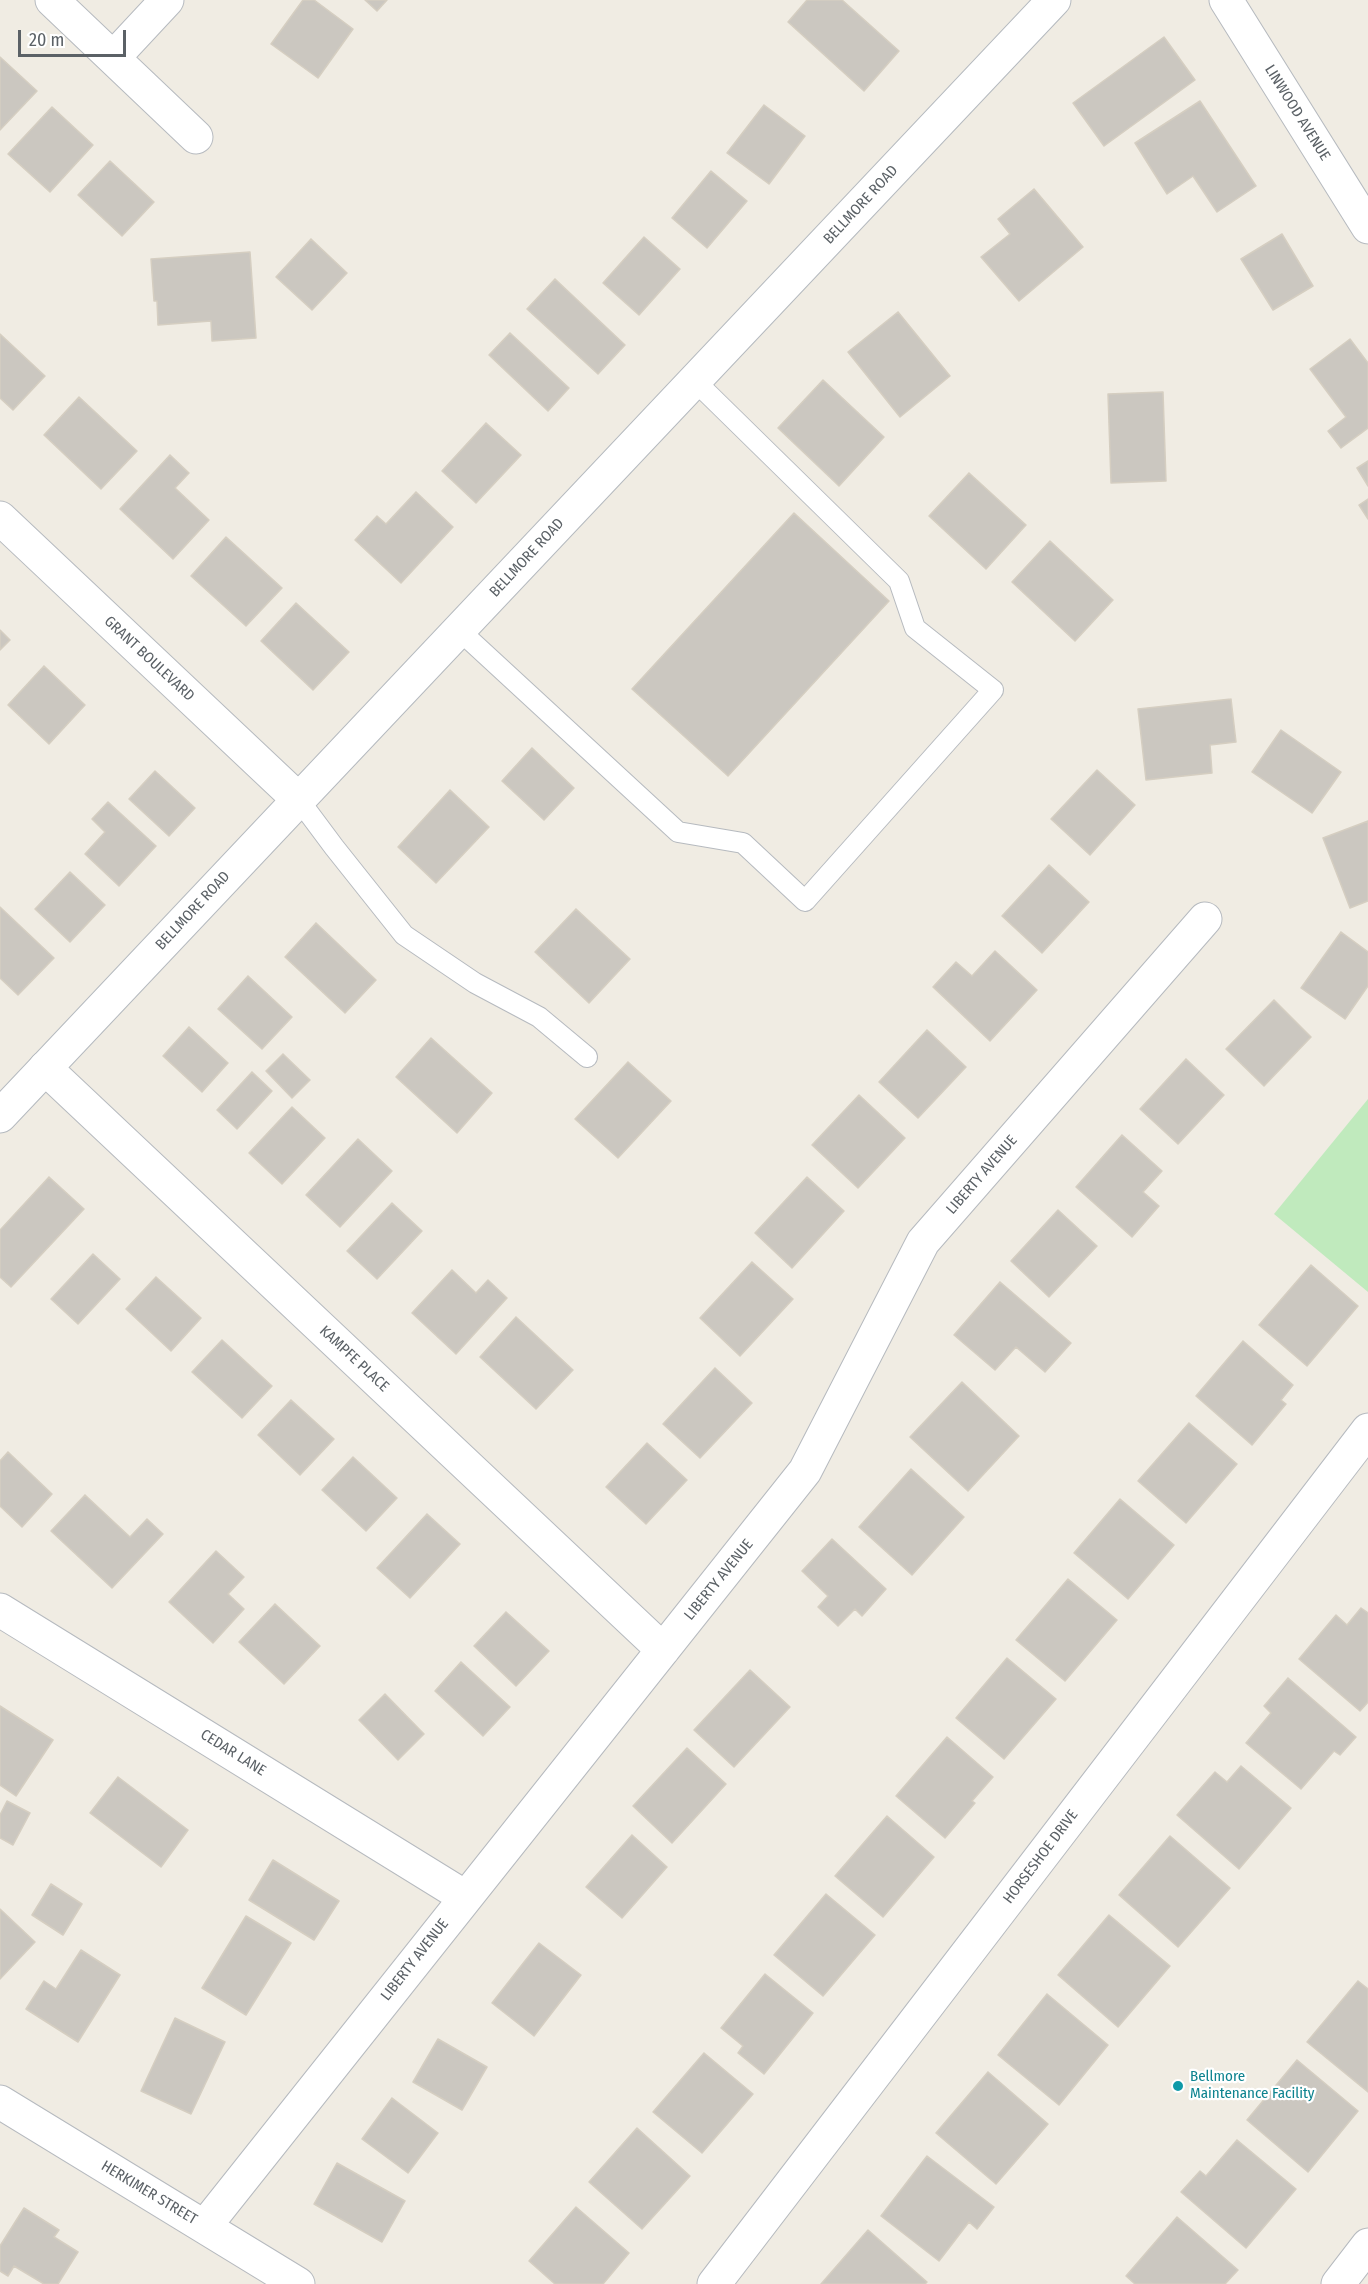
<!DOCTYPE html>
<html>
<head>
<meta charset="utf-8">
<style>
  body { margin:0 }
  #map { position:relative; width:1368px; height:2284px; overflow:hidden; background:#f0ece3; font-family:"Fira Sans Condensed",sans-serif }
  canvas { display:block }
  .scale { position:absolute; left:18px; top:30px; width:108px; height:27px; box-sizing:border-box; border:3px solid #5b6166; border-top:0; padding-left:8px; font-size:18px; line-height:21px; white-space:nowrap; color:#5b6166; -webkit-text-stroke:4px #fff; paint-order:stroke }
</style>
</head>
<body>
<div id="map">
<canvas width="1368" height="2284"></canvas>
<div class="scale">20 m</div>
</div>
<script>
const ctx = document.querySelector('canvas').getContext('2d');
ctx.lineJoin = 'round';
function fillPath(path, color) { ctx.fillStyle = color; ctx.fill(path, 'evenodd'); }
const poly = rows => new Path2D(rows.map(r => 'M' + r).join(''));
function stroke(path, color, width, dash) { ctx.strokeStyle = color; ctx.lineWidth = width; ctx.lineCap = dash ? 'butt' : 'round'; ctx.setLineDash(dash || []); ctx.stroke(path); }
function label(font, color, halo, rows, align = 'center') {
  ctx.font = font + ' "Fira Sans Condensed",sans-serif'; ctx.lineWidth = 4.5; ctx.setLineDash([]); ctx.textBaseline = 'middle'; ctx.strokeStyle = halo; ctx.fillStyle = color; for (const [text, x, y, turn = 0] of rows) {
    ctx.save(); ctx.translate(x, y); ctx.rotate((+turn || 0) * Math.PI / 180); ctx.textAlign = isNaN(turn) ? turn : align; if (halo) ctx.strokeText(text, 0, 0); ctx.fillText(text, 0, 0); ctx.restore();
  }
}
const green = poly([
  [1368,1099,1368,1292,1274,1214]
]);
const building = poly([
  [303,0,314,0,353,29,318,78,271,44,303,0],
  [365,0,387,0,377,11,365,0],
  [807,0,842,0,899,51,864,91,788,22,807,0],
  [1164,37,1195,80,1104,146,1073,103,1164,37],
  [0,57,37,91,0,130,0,57],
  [1200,101,1256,186,1217,212,1193,176,1167,194,1135,143,1200,101],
  [764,105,805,136,769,184,727,153,764,105],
  [52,107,93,145,50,192,8,154,52,107],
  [110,161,154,202,122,236,78,195,110,161],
  [711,171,747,201,707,248,672,218,711,171],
  [1034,189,1083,247,1019,301,981,257,1010,234,998,219,1034,189],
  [1282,234,1313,286,1273,310,1241,259,1282,234],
  [644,237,680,269,639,315,603,283,644,237],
  [311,239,347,273,312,310,276,277,311,239],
  [250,252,256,338,212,341,211,321,158,325,157,301,154,301,151,259,250,252],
  [555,279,625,345,598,374,527,309,555,279],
  [898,312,950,376,900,417,848,352,898,312],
  [510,333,569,388,548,411,489,355,510,333],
  [0,334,45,376,13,410,0,398,0,334],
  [1350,339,1368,363,1368,428,1341,448,1328,431,1346,417,1310,369,1350,339],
  [823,380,884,437,839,486,778,428,823,380],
  [1163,392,1166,481,1111,483,1108,394,1163,392],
  [79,397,137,451,101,489,44,435,79,397],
  [486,423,521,455,476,503,442,471,486,423],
  [170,455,189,473,175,488,209,520,173,559,120,509,170,455],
  [1368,461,1368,486,1357,468,1368,461],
  [969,473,1026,525,986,569,929,516,969,473],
  [416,492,453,527,401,583,355,540,377,516,386,524,416,492],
  [1368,499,1368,519,1359,505,1368,499],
  [794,513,889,601,728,776,632,689,794,513],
  [226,537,282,588,246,626,191,576,226,537],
  [1050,541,1113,600,1075,641,1012,582,1050,541],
  [296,603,349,652,313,690,261,641,296,603],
  [0,630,10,640,0,650,0,630],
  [44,666,85,705,49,744,8,705,44,666],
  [1231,699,1236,742,1210,745,1212,773,1146,780,1138,709,1231,699],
  [1281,730,1341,772,1312,813,1252,772,1281,730],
  [532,748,574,788,544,820,502,781,532,748],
  [1097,770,1135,805,1090,855,1051,819,1097,770],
  [155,771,195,808,169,836,129,799,155,771],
  [450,790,489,827,436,883,398,847,450,790],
  [108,802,156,846,119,886,85,854,105,832,92,819,108,802],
  [1368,821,1368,901,1350,908,1323,838,1368,821],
  [1049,865,1089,902,1042,953,1002,916,1049,865],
  [70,872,105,905,70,942,35,909,70,872],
  [0,907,54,958,18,995,0,978,0,907],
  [576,909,630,959,589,1003,535,952,576,909],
  [316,923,376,980,345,1013,285,957,316,923],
  [1341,932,1368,952,1368,986,1345,1019,1301,988,1341,932],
  [995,951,1037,990,990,1041,933,987,956,962,972,976,995,951],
  [248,976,292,1017,262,1049,218,1009,248,976],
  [1274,1000,1311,1037,1264,1086,1226,1049,1274,1000],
  [189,1027,228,1063,202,1092,163,1056,189,1027],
  [927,1030,966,1067,918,1118,879,1082,927,1030],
  [431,1038,492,1093,457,1133,396,1077,431,1038],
  [283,1054,310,1080,292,1098,266,1071,283,1054],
  [1186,1059,1224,1095,1178,1144,1140,1109,1186,1059],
  [628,1062,671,1101,618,1158,575,1119,628,1062],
  [252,1072,272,1091,237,1129,217,1110,252,1072],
  [859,1095,905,1138,858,1188,812,1145,859,1095],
  [292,1107,325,1138,282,1184,249,1153,292,1107],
  [1122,1135,1162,1171,1143,1192,1159,1206,1132,1237,1076,1187,1122,1135],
  [358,1139,392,1171,340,1227,306,1195,358,1139],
  [49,1177,84,1209,11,1287,0,1277,0,1230,49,1177],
  [807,1177,844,1211,792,1268,755,1233,807,1177],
  [392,1203,422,1231,377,1279,347,1251,392,1203],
  [1058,1210,1097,1246,1049,1297,1011,1261,1058,1210],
  [93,1254,120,1279,78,1324,51,1299,93,1254],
  [752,1262,793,1299,740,1356,700,1318,752,1262],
  [1311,1265,1358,1306,1307,1366,1259,1325,1311,1265],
  [452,1270,476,1293,488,1280,507,1298,456,1354,412,1313,452,1270],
  [156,1277,201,1318,171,1351,126,1309,156,1277],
  [1000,1282,1071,1343,1045,1372,1016,1347,995,1370,954,1335,1000,1282],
  [516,1317,573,1370,536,1409,480,1357,516,1317],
  [222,1340,272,1386,242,1418,192,1372,222,1340],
  [1243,1341,1293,1385,1281,1400,1286,1404,1252,1445,1196,1396,1243,1341],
  [715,1368,752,1403,700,1458,663,1424,715,1368],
  [962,1382,1019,1436,968,1491,910,1437,962,1382],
  [291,1400,334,1439,300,1475,258,1435,291,1400],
  [1189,1423,1237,1464,1186,1523,1138,1481,1189,1423],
  [647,1443,687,1480,646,1524,606,1487,647,1443],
  [8,1452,52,1494,22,1527,0,1506,0,1461,8,1452],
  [353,1457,397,1498,366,1531,322,1490,353,1457],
  [911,1469,964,1517,912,1575,859,1527,911,1469],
  [85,1495,130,1537,147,1519,163,1534,112,1588,51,1531,85,1495],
  [1120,1499,1174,1545,1128,1599,1074,1553,1120,1499],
  [427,1514,460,1544,410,1598,377,1568,427,1514],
  [832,1539,886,1589,862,1616,855,1609,838,1626,818,1607,828,1596,802,1571,832,1539],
  [216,1551,244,1577,228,1594,244,1609,213,1643,169,1602,216,1551],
  [1068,1579,1117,1620,1065,1681,1016,1640,1068,1579],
  [275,1604,320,1646,284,1684,239,1642,275,1604],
  [1361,1608,1368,1613,1368,1702,1360,1711,1299,1659,1336,1615,1347,1625,1361,1608],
  [506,1612,549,1651,516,1686,474,1646,506,1612],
  [1007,1658,1056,1699,1004,1759,956,1718,1007,1658],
  [461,1662,510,1707,483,1736,435,1691,461,1662],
  [750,1670,790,1707,734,1767,694,1730,750,1670],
  [1288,1678,1356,1737,1340,1755,1334,1751,1301,1789,1246,1743,1271,1713,1264,1706,1288,1678],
  [385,1694,424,1734,398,1760,359,1720,385,1694],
  [0,1706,53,1740,16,1796,0,1785,0,1706],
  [947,1737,993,1777,972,1801,975,1803,945,1838,896,1796,947,1737],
  [687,1748,726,1784,672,1843,633,1806,687,1748],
  [1241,1766,1291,1808,1239,1869,1177,1815,1215,1772,1227,1782,1241,1766],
  [118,1777,188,1830,161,1867,90,1813,118,1777],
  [7,1801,30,1813,13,1845,0,1838,0,1815,7,1801],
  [887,1816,934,1857,883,1917,835,1876,887,1816],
  [632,1835,667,1867,622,1918,586,1887,632,1835],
  [1170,1836,1230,1888,1178,1947,1119,1895,1170,1836],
  [273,1860,339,1901,314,1940,249,1900,273,1860],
  [51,1884,82,1904,63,1935,32,1915,51,1884],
  [826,1894,875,1935,823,1996,774,1955,826,1894],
  [0,1909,35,1942,0,1979,0,1909],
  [1109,1915,1170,1966,1118,2027,1058,1975,1109,1915],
  [246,1916,291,1943,246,2015,202,1988,246,1916],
  [539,1943,581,1975,534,2036,492,2003,539,1943],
  [81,1950,120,1975,78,2042,26,2009,44,1981,56,1989,81,1950],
  [765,1974,813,2013,764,2074,738,2053,743,2046,721,2028,765,1974],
  [1358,1981,1368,1989,1368,2092,1307,2042,1358,1981],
  [1047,1994,1108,2045,1059,2105,998,2055,1047,1994],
  [175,2018,225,2042,191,2114,141,2091,175,2018],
  [438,2039,487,2067,462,2110,413,2082,438,2039],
  [704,2053,753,2094,702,2153,653,2112,704,2053],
  [1297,2060,1358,2111,1308,2172,1247,2120,1297,2060],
  [988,2072,1048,2124,996,2184,936,2133,988,2072],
  [392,2098,438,2133,408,2173,362,2139,392,2098],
  [637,2128,690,2176,642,2229,589,2182,637,2128],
  [1237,2140,1296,2189,1246,2248,1181,2192,1200,2171,1206,2176,1237,2140],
  [927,2156,994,2207,977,2229,969,2222,939,2261,881,2216,927,2156],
  [337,2163,405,2201,382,2242,314,2204,337,2163],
  [576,2207,629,2253,603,2284,555,2284,529,2261,576,2207],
  [24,2208,59,2230,54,2237,78,2252,58,2284,44,2284,14,2266,8,2276,0,2271,0,2246,24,2208],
  [1177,2217,1238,2270,1225,2284,1135,2284,1126,2276,1177,2217],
  [868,2230,927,2282,925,2284,821,2284,868,2230]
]);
const lane = poly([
  [459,630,678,832,743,843,805,901,993,690,915,628,899,581,695,381],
  [299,800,334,847,404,935,475,983,539,1017,587,1057]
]);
const street = poly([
  [52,0,196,137],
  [1226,0,1368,227],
  [113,58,167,0],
  [0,518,299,800],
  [45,1068,663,1650],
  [0,1610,465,1897],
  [0,2102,298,2284],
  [205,2226,805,1471,923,1242,1205,919],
  [714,2284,1368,1430],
  [1338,2284,1368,2245]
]);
const secondary = poly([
  [0,1116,1054,0]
]);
const markers = [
  [1178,2086,6,"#0f9aa8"]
];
const streetNames = [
  ["LINWOOD AVENUE",1297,113,58],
  ["BELLMORE ROAD",861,205,-47],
  ["BELLMORE ROAD",527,558,-47],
  ["GRANT BOULEVARD",149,659,43],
  ["BELLMORE ROAD",193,911,-47],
  ["LIBERTY AVENUE",982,1175,-49],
  ["KAMPFE PLACE",354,1359,43],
  ["LIBERTY AVENUE",719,1580,-51],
  ["CEDAR LANE",233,1753,32],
  ["HORSESHOE DRIVE",1041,1857,-53],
  ["LIBERTY AVENUE",415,1960,-52],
  ["HERKIMER STREET",149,2193,31]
];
const cultureNames = [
  ["Bellmore",1190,2077],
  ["Maintenance Facility",1190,2094]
];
fillPath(green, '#c0eabd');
fillPath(building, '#cbc7c0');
stroke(building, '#d5cec1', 1.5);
stroke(lane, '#b6babf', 22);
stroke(street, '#b6babf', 35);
stroke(secondary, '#b5babf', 35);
stroke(lane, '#fff', 20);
stroke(street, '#fff', 33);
stroke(secondary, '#fff', 33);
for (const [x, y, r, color] of markers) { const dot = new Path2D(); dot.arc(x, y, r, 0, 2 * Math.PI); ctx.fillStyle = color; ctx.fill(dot); stroke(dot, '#fff', 2); }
label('15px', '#5b6166', '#fff', streetNames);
label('15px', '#0d838f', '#fff', cultureNames, 'left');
</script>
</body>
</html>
